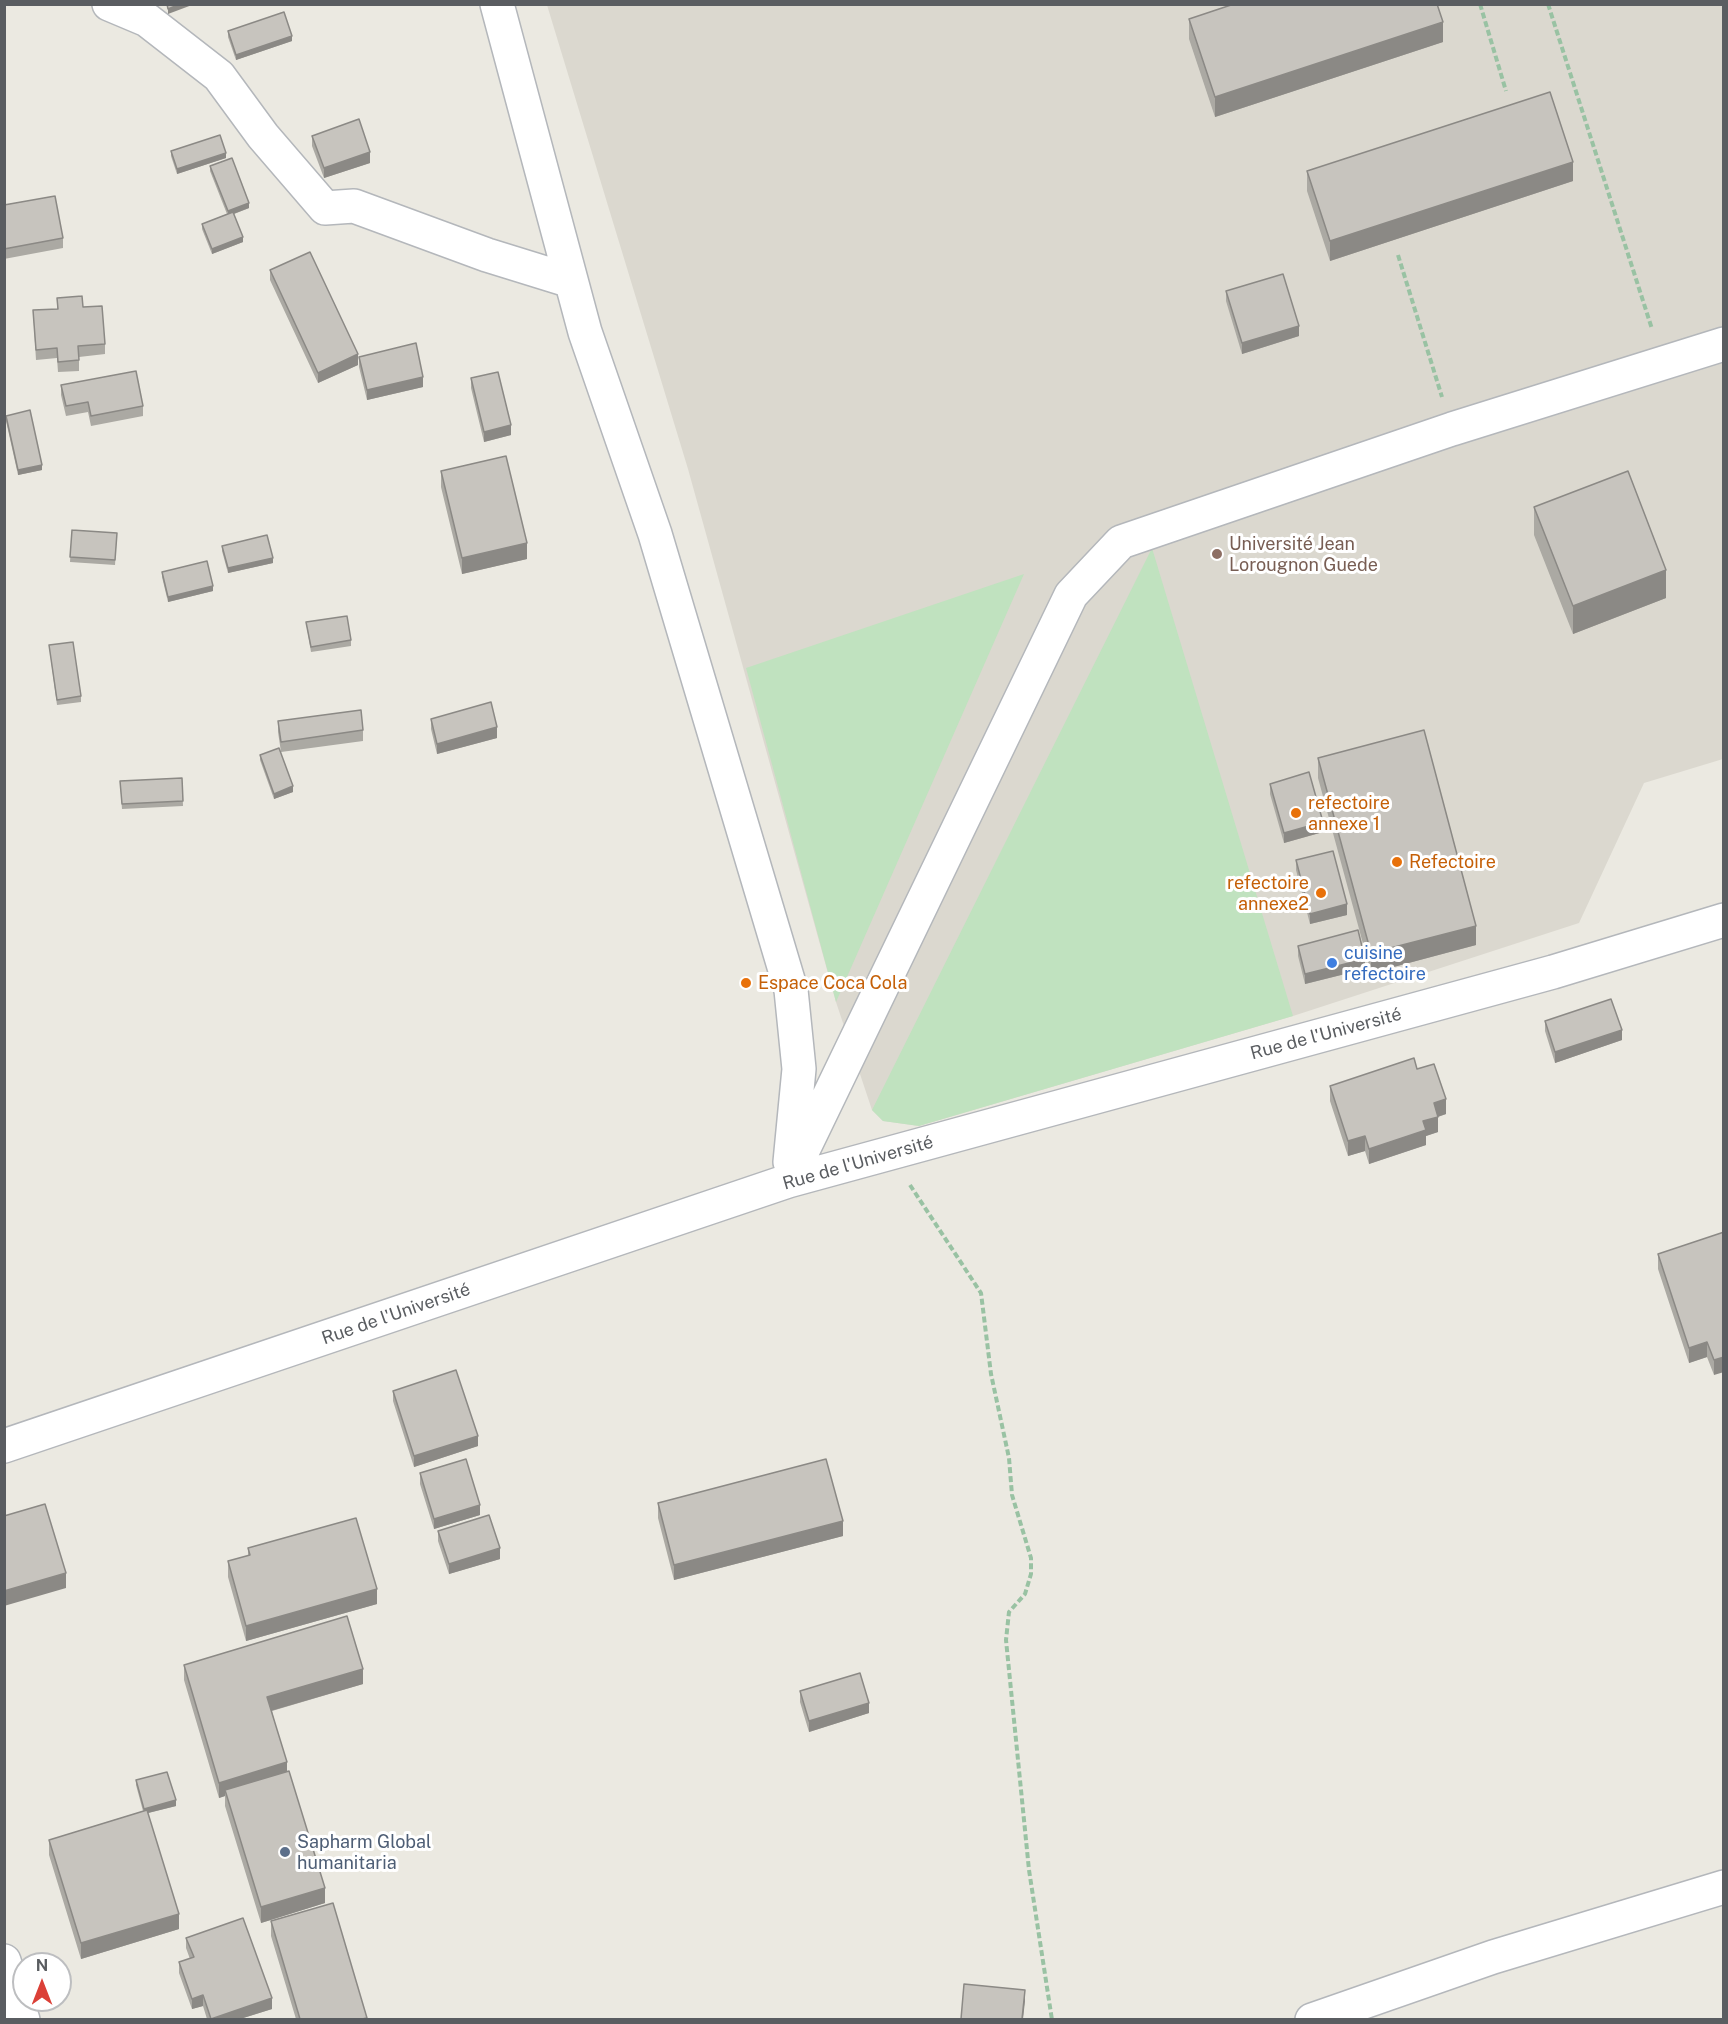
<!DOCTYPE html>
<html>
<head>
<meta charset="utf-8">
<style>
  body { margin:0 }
  #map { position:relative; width:1728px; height:2024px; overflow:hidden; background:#ebe9e1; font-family:"Public Sans",sans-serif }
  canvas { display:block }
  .frame { position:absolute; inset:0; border:6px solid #5a5d61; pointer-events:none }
  .north { position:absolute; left:12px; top:1952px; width:60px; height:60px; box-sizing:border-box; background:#fff; border:2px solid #bdbec0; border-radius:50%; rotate:0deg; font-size:16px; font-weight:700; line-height:24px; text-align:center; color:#5a5d61 }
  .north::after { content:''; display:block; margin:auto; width:21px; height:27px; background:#db4037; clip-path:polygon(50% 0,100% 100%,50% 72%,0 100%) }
</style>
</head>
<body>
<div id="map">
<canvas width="1728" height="2024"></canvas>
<div class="frame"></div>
<div class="north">N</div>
</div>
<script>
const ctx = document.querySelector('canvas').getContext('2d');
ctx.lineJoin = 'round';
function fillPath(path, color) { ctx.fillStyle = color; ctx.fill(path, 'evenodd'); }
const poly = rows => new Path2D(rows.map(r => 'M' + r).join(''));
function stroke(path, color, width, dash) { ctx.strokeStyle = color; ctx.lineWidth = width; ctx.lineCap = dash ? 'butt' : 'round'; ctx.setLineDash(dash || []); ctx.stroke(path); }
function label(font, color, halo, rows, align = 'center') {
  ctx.font = font + ' "Public Sans",sans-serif'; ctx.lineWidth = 6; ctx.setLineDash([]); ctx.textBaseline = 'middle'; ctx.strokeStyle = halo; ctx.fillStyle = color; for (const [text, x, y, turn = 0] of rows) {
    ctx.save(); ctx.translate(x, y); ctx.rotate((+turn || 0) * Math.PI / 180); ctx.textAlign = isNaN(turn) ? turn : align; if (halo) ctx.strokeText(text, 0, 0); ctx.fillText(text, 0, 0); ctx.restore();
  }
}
const education = poly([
  [547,5,1723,5,1723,759,1644,783,1579,923,1293,1016,919,1126,883,1121,872,1110,836,1002,688,469]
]);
const green = poly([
  [1152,548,1293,1016,919,1126,883,1121,872,1110],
  [1024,574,836,1002,746,668]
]);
const path = poly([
  [1480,4,1506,91],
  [1548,4,1652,329],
  [1398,255,1442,397],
  [910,1185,981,1293,991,1374,1009,1458,1012,1495,1031,1558,1031,1574,1025,1594,1009,1612,1006,1640,1029,1870,1052,2020]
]);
const minor = poly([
  [109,4,147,20,219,76,263,136,325,208,354,206,487,255,571,281],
  [497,4,585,332,655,534,791,990,799,1069,790,1162],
  [788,1181,1071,595,1121,542,1452,429,1724,344],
  [4,1446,788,1181,1553,972,1724,920],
  [4,1961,23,2020],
  [1312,2020,1493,1957,1724,1887]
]);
const wall = poly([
  [1189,19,1443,42,1215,117,1189,39],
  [228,31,292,41,236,60,228,37],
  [312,136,370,163,324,178,312,146],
  [171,151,226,158,177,174,171,156],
  [210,166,249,208,234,214,243,242,212,254,202,229,202,224,227,214,210,171],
  [1307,171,1573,181,1330,261,1307,191],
  [4,205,63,238,63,248,4,259],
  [270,270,358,365,318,383,270,280],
  [1226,291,1299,336,1242,354,1226,301],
  [57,298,83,307,105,344,105,354,79,357,79,371,58,372,57,358,36,360,33,310,57,309],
  [359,357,423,387,367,400,359,367],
  [471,378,511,435,484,442,471,388],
  [61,385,143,406,143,416,91,426,88,412,66,416,61,395],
  [6,416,42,470,18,475,6,421],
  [441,471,527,559,462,574,441,487],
  [1534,507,1666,598,1573,634,1534,535],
  [72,530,117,533,115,565,70,562],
  [222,546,273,563,228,573,222,551],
  [162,572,213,591,168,602,162,577],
  [306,622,351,640,351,646,311,652],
  [49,645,81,696,81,702,57,705],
  [431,719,497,738,437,754,431,729],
  [278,721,363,730,363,741,281,752,278,732],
  [260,755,293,792,274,799,260,760],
  [1318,758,1476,945,1371,973,1318,778],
  [182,778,183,806,122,809,120,781],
  [1270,784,1323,832,1284,843,1270,794],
  [1296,860,1347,915,1310,924,1296,870],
  [1298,946,1365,969,1305,984,1298,956],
  [1545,1021,1622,1040,1555,1063,1545,1031],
  [1417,1069,1446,1114,1438,1117,1438,1132,1426,1136,1426,1145,1369,1164,1365,1151,1348,1156,1330,1101,1330,1086],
  [1724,1232,1714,1375,1707,1357,1689,1363,1658,1269,1658,1254],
  [393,1391,478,1446,414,1467,393,1401],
  [420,1473,480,1515,434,1529,420,1484],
  [658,1503,843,1536,674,1580,658,1518],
  [438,1531,500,1559,449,1574,438,1541],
  [248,1548,377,1604,246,1641,228,1577,228,1561,248,1556],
  [184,1665,363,1684,272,1711,287,1772,325,1903,261,1923,225,1806,225,1796,219,1798,184,1680],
  [800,1691,869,1713,809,1732,800,1702],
  [136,1780,176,1806,148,1813,179,1929,81,1959,49,1855,49,1840,143,1811,136,1785],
  [271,1921,367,2019,296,2019,271,1936],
  [186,1938,272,2009,240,2019,207,2019,203,2006,192,2009,179,1973,179,1962,190,1959,186,1948]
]);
const shadedWall = poly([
  [180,4,192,4,192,5,168,14,168,9],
  [1443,22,1443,42,1215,117,1215,97],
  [292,36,292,41,236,60,236,55],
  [370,152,370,163,324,178,324,168],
  [226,153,226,158,177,174,177,169],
  [1573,162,1573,181,1330,261,1330,241],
  [249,203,249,208,228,216,228,211],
  [243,237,243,242,212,254,212,249],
  [1299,326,1299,336,1242,354,1242,343],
  [358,354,358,365,318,383,318,373],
  [423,377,423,387,367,400,367,390],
  [511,425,511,435,484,442,484,432],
  [42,465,42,470,18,475,18,470],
  [527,543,527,559,462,574,462,558],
  [273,558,273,563,228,573,228,568],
  [1666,570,1666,598,1573,634,1573,606],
  [213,586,213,591,168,602,168,597],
  [497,727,497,738,437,754,437,744],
  [293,786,293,792,274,799,274,794],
  [1323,822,1323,832,1284,843,1284,833],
  [1347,904,1347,915,1310,924,1310,914],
  [1476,926,1476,945,1371,973,1371,953],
  [1365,959,1365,969,1305,984,1305,974],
  [1622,1030,1622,1040,1555,1063,1555,1052],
  [1446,1099,1446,1114,1437,1117,1438,1117,1438,1132,1426,1136,1426,1145,1369,1164,1369,1149,1423,1121,1434,1103],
  [1365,1136,1365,1151,1348,1156,1348,1141],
  [1707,1342,1707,1357,1689,1363,1689,1348],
  [1724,1357,1724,1372,1714,1375,1714,1360],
  [478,1436,478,1446,414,1467,414,1456],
  [480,1505,480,1515,434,1529,434,1519],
  [843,1521,843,1536,674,1580,674,1565],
  [500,1548,500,1559,449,1574,449,1564],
  [66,1573,66,1588,4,1606,4,1591],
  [377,1589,377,1604,246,1641,246,1626],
  [363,1669,363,1684,267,1712,267,1697],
  [869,1703,869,1713,809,1732,809,1721],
  [287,1762,287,1777,225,1790,225,1796,219,1798,219,1783],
  [176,1800,176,1806,144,1814,144,1809],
  [325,1888,325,1903,261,1923,261,1907],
  [179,1914,179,1929,81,1959,81,1943],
  [1025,1990,1025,2001,1023,2019,1022,2019],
  [203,1995,203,2006,192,2009,192,1999],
  [272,1998,272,2009,240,2019,211,2019]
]);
const building = poly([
  [167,4,180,4,168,9,167,4],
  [1234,4,1437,4,1443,22,1215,97,1189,19,1234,4],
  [284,12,292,36,236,55,228,31,284,12],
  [1550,92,1573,162,1330,241,1307,171,1550,92],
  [359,119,370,152,324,168,312,136,359,119],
  [220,135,226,153,177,169,171,151,220,135],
  [232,158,249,203,228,211,210,166,232,158],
  [55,196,63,238,4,249,4,205,55,196],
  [233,212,243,237,212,249,202,224,233,212],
  [310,252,358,354,318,373,270,270,310,252],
  [1283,274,1299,326,1242,343,1226,291,1283,274],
  [82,296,83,307,102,306,105,344,78,346,79,360,58,362,57,348,36,350,33,310,58,309,57,298,82,296],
  [416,343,423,377,367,390,359,357,416,343],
  [136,371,143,406,91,416,88,402,66,406,61,385,136,371],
  [498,372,511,425,484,432,471,378,498,372],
  [30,410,42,465,18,470,6,416,30,410],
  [506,456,527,543,462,558,441,471,506,456],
  [1628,471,1666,570,1573,606,1534,507,1628,471],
  [72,530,117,533,115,560,70,557,72,530],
  [267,535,273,558,228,568,222,546,267,535],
  [207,561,213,586,168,597,162,572,207,561],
  [347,616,351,640,311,647,306,622,347,616],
  [73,642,81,696,57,700,49,645,73,642],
  [491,702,497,727,437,744,431,719,491,702],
  [361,710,363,730,281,742,278,721,361,710],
  [1424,730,1476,926,1371,953,1318,758,1424,730],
  [279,748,293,786,274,794,260,755,279,748],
  [1309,772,1323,822,1284,833,1270,784,1309,772],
  [182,778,183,801,122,804,120,781,182,778],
  [1333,851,1347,904,1310,914,1296,860,1333,851],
  [1358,930,1365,959,1305,974,1298,946,1358,930],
  [1611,999,1622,1030,1555,1052,1545,1021,1611,999],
  [1414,1058,1417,1069,1434,1064,1446,1099,1434,1103,1438,1117,1423,1121,1426,1130,1369,1149,1365,1136,1348,1141,1330,1086,1414,1058],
  [1724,1232,1724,1357,1714,1360,1707,1342,1689,1348,1658,1254,1724,1232],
  [456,1370,478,1436,414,1456,393,1391,456,1370],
  [466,1459,480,1505,434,1519,420,1473,466,1459],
  [826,1459,843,1521,674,1565,658,1503,826,1459],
  [45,1504,66,1573,4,1591,4,1516,45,1504],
  [489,1515,500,1548,449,1564,438,1531,489,1515],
  [356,1518,377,1589,246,1626,228,1561,250,1555,248,1548,356,1518],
  [347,1616,363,1669,267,1697,287,1762,219,1783,184,1665,347,1616],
  [860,1673,869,1703,809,1721,800,1691,860,1673],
  [289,1771,325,1888,261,1907,225,1790,289,1771],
  [167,1772,176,1800,144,1809,136,1780,167,1772],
  [147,1810,179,1914,81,1943,49,1840,147,1810],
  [333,1903,367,2018,362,2019,300,2019,271,1921,333,1903],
  [243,1918,272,1998,211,2019,203,1995,192,1999,179,1962,194,1957,186,1938,243,1918],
  [964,1984,1025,1990,1022,2019,961,2019,964,1984]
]);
const markers = [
  [1217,554,6,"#8d6e63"],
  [1296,813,6,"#e8710a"],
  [1397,862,6,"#e8710a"],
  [1321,893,6,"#e8710a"],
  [1332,963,6,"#3f7fe0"],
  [746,983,6,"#e8710a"],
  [285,1852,6,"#5c6f8a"]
];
const educationNames = [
  ["Université Jean",1229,544],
  ["Lorougnon Guede",1229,565]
];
const foodNames = [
  ["refectoire",1308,803],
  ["annexe 1",1308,824],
  ["Refectoire",1409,862],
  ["refectoire",1309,883,"right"],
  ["annexe2",1309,904,"right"],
  ["Espace Coca Cola",758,983]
];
const shopNames = [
  ["cuisine",1344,953],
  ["refectoire",1344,974]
];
const streetNames = [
  ["Rue de l'Université",1326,1034,-15],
  ["Rue de l'Université",858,1163,-16],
  ["Rue de l'Université",396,1314,-19]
];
const serviceNames = [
  ["Sapharm Global",297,1842],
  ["humanitaria",297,1863]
];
fillPath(education, '#dbd8cf');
fillPath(green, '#c0e2bf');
stroke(minor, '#b4b7bb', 36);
stroke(path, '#99c2a3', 4, [6, 3]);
stroke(minor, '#fff', 33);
fillPath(wall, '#aba9a3');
fillPath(shadedWall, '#8b8985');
fillPath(building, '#c7c4be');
stroke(building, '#8b8985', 1.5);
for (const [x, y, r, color] of markers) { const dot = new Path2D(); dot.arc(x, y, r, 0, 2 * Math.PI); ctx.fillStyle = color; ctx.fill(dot); stroke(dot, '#fff', 2); }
label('18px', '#785e54', '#fff', educationNames, 'left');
label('18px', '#c56008', '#fff', foodNames, 'left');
label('18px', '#366cbe', '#fff', shopNames, 'left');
label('18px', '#5a5d61', '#fff', streetNames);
label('18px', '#4e5e75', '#fff', serviceNames, 'left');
</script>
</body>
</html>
